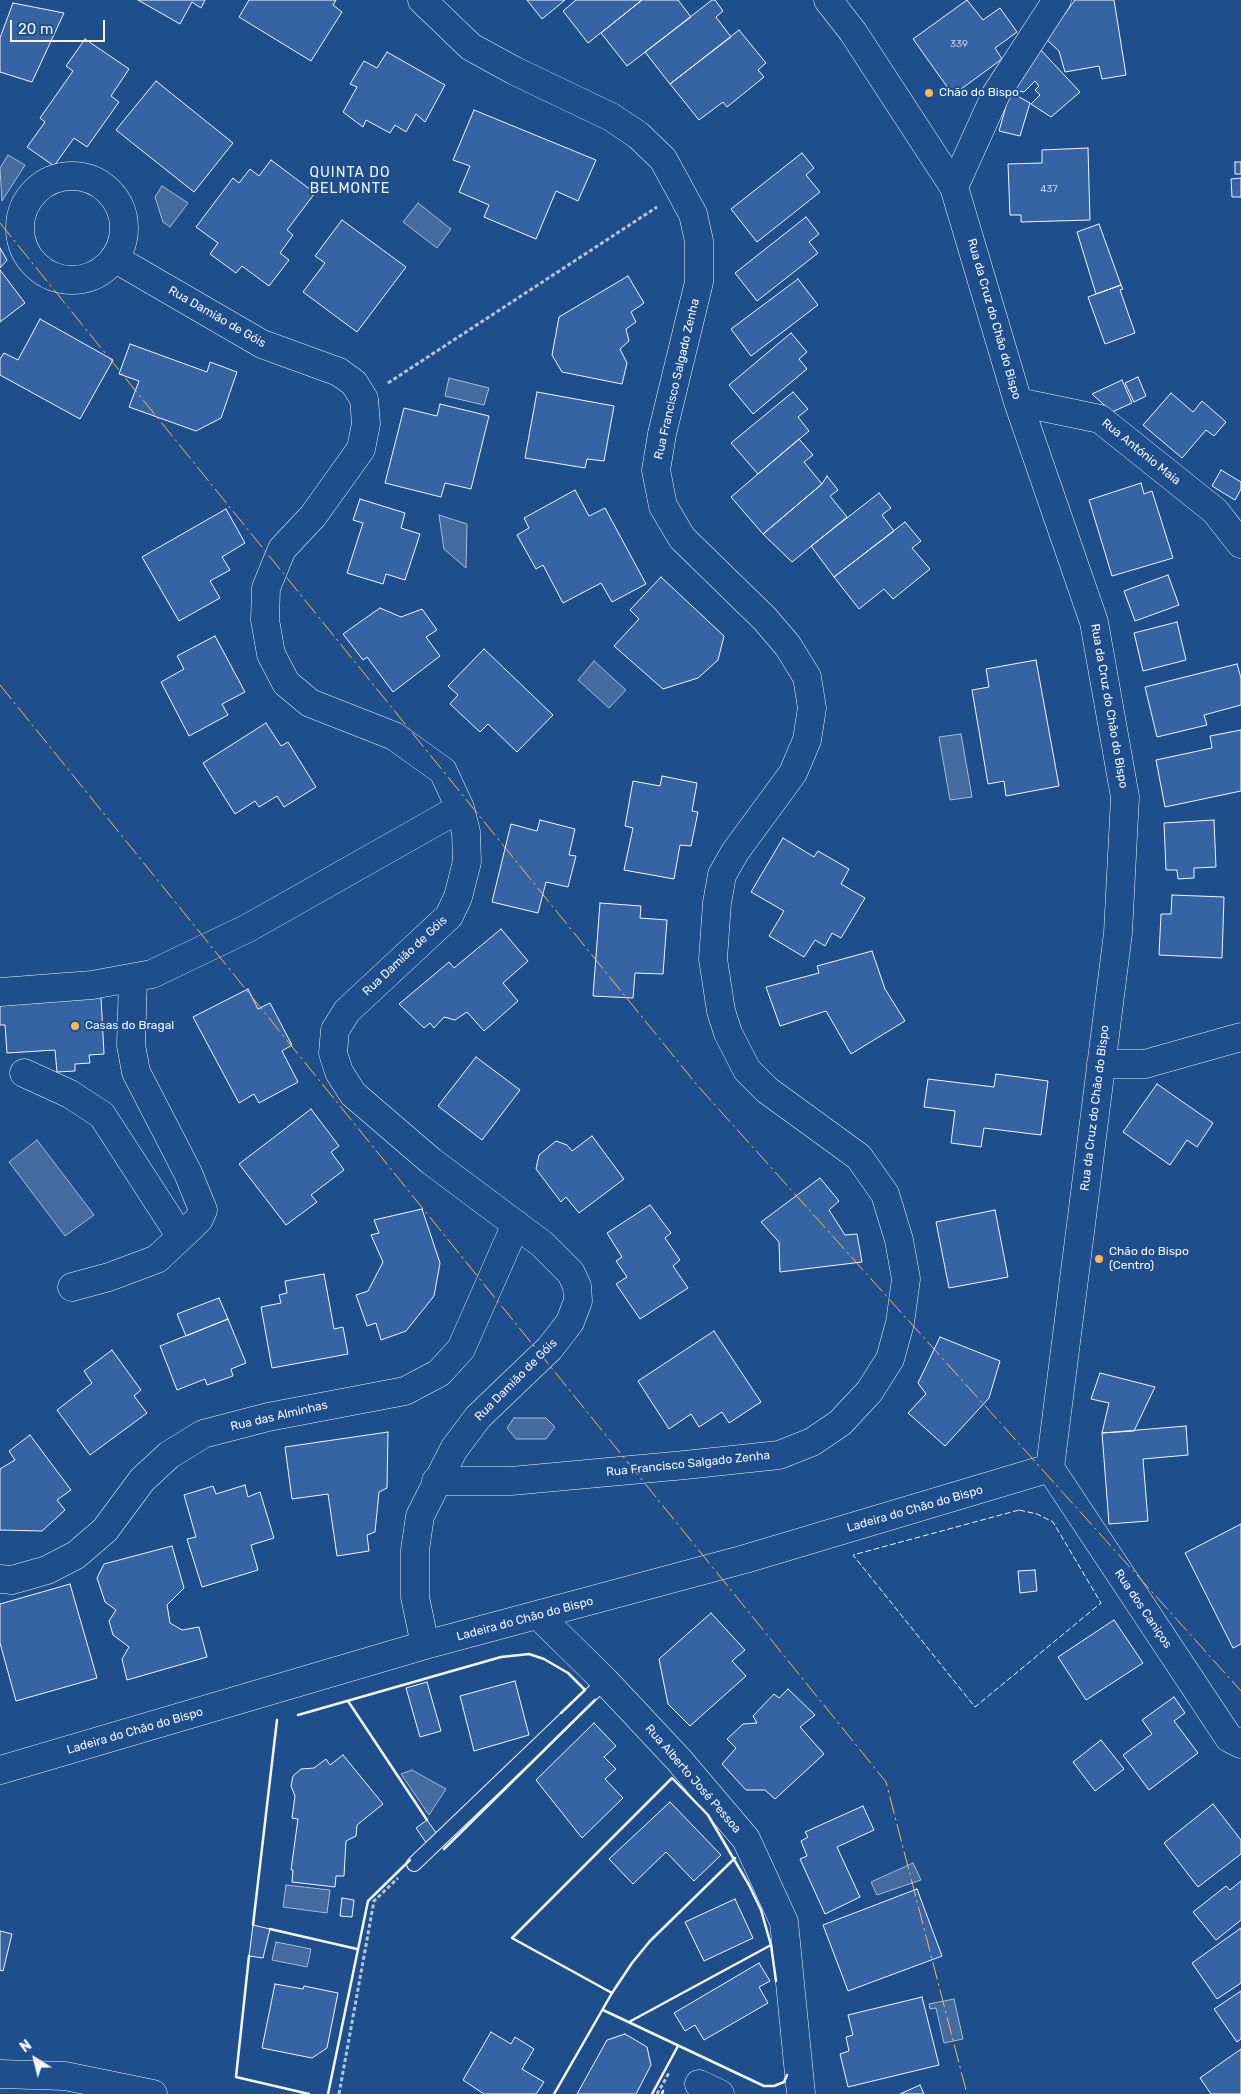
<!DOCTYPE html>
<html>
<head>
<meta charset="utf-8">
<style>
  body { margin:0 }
  #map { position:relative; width:1241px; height:2094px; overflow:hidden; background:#1f4e8c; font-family:Rubik,sans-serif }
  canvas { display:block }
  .north { position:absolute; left:10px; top:2034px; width:50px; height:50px; -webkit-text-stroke:4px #1f4e8c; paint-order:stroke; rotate:324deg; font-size:14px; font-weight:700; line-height:20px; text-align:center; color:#f2f6ff }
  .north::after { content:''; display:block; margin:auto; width:18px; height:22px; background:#f2f6ff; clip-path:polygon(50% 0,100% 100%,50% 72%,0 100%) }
  .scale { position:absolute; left:10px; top:20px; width:95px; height:22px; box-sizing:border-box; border:2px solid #f2f6ff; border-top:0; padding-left:6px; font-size:15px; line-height:18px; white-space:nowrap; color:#f2f6ff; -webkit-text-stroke:4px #1f4e8c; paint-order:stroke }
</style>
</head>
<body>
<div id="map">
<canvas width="1241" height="2094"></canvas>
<div class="north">N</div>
<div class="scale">20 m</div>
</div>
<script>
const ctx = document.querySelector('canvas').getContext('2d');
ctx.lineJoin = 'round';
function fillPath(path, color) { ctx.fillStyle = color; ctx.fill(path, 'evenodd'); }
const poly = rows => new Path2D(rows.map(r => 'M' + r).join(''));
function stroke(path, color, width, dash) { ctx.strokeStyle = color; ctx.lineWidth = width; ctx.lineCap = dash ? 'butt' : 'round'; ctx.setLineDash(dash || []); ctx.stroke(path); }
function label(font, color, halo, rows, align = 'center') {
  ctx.font = font + ' Rubik,sans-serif'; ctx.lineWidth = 4; ctx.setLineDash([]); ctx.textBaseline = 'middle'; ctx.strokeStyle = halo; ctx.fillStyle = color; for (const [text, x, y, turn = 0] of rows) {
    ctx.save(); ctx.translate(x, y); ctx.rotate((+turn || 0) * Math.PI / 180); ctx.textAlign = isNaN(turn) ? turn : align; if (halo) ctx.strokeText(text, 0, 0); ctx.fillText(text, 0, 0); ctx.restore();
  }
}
const water = poly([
  [8,155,25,165,2,201,0,168,8,155],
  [162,186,188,203,170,227,163,222,155,197,162,186],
  [418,203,451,229,437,248,403,222,418,203],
  [449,378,489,388,484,405,445,396,449,378],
  [439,515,467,524,466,568,444,549,439,515],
  [594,661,626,690,609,708,578,680,594,661],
  [961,734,972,797,950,800,939,737,961,734],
  [37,1140,94,1215,65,1236,9,1162,37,1140],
  [514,1418,546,1418,555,1427,546,1439,516,1439,507,1428,514,1418],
  [412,1770,446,1789,429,1815,401,1774,412,1770],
  [913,1863,921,1880,877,1895,871,1882,913,1863],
  [286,1885,330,1890,327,1913,283,1907,286,1885],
  [276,1942,311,1949,307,1967,272,1960,276,1942],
  [954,1999,963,2039,944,2043,936,2008,930,2009,929,2004,954,1999]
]);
const building = poly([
  [138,0,205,0,201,8,192,2,180,24,138,0],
  [249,0,336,0,333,5,342,12,311,61,239,17,249,0],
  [527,0,565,0,542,19,527,0],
  [576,0,642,0,588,43,563,11,576,0],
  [642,0,678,0,691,17,627,66,601,33,642,0],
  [712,0,715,0,723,11,716,17,731,37,670,84,645,52,712,0],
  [967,0,983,20,1000,8,1017,32,995,48,1002,59,953,95,913,39,967,0],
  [1075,0,1114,0,1126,75,1102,79,1099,66,1065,72,1059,51,1046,39,1075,0],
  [13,3,64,13,32,82,0,72,0,38,13,3],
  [739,30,766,63,758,70,764,77,727,107,723,102,699,120,670,84,739,30],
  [85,39,129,69,111,96,119,102,87,147,74,138,54,166,27,147,45,122,40,118,73,71,66,66,85,39],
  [1038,47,1080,92,1051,117,1031,104,1040,95,1035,90,1039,86,1035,81,1024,92,1012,90,1038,47],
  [387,52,445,85,425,122,416,114,406,132,395,125,390,133,366,120,363,127,343,112,357,87,350,84,364,61,377,68,387,52],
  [156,81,233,143,194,192,116,130,156,81],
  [1010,92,1030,103,1020,136,999,131,1010,92],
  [474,110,596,160,578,201,556,191,536,239,484,217,489,205,459,192,470,166,453,160,474,110],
  [1088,148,1090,220,1021,222,1021,215,1010,215,1008,164,1042,163,1042,150,1088,148],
  [802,153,814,168,806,175,820,192,757,242,731,209,802,153],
  [271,160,315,193,287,230,293,235,280,253,289,260,269,286,242,266,236,273,210,254,218,243,196,227,233,178,239,183,250,169,259,176,271,160],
  [1235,162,1241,162,1241,174,1235,174,1235,162],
  [1241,178,1241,197,1232,197,1231,179,1241,178],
  [806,217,819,234,809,242,818,253,757,301,735,273,806,217],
  [342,220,406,267,357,332,303,292,325,263,315,256,342,220],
  [1099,224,1121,285,1096,294,1077,232,1099,224],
  [0,248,7,260,0,268,0,248],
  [0,270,25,303,0,322,0,270],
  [628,276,644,303,631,312,636,322,626,329,629,341,620,349,627,363,622,384,562,372,552,355,559,317,628,276],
  [798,279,818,305,751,356,731,329,798,279],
  [1121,285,1123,289,1120,290,1135,333,1105,344,1088,297,1121,285],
  [40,319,113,360,80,419,0,375,0,359,4,353,18,360,40,319],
  [791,333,807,352,799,359,807,369,753,414,729,385,791,333],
  [130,344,207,372,210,362,237,372,221,418,196,431,129,407,139,381,119,374,130,344],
  [1138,377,1146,396,1134,402,1125,383,1138,377],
  [1122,380,1132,403,1112,412,1092,394,1122,380],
  [537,392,614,406,604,461,587,459,585,468,525,458,537,392],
  [793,392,808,409,798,417,809,431,758,474,731,443,793,392],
  [1171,393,1193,412,1202,401,1226,422,1214,436,1206,430,1182,458,1143,425,1171,393],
  [440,404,489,416,471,489,445,483,441,497,385,483,404,408,437,416,440,404],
  [799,439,813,455,804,462,822,484,763,534,731,497,799,439],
  [1221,470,1241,482,1241,489,1235,500,1212,486,1221,470],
  [827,476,838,490,830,496,847,517,792,562,763,534,822,484,827,476],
  [1141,483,1144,494,1152,491,1173,558,1112,576,1089,500,1141,483],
  [575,490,589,516,605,508,646,584,612,602,601,583,563,603,543,565,536,569,517,535,529,528,524,518,575,490],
  [879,493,891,508,882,515,894,531,834,577,811,546,879,493],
  [360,499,405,513,401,528,420,534,405,580,386,574,383,584,347,573,363,523,353,520,360,499],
  [226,509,245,543,222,557,230,570,210,581,220,598,179,621,142,557,226,509],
  [905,522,921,541,912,548,930,569,893,599,884,589,859,609,834,577,905,522],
  [1168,575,1179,605,1135,621,1124,591,1168,575],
  [661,577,724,636,718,660,698,678,663,689,614,646,639,619,630,610,661,577],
  [380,608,401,617,422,609,437,630,426,637,440,656,393,692,367,657,363,660,343,634,380,608],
  [1177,622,1186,660,1143,671,1134,633,1177,622],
  [215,636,245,692,222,704,228,715,189,736,161,682,184,669,177,656,215,636],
  [484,649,553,715,517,752,488,724,480,732,450,704,458,695,448,686,484,649],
  [1036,660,1059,786,1006,796,1004,781,988,784,972,690,989,687,986,669,1036,660],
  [1237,664,1241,678,1241,705,1204,715,1207,725,1157,737,1145,687,1237,664],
  [266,723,281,746,288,742,316,787,284,807,277,796,259,807,255,801,235,814,203,763,266,723],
  [1241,730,1241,791,1165,807,1156,760,1212,748,1210,736,1241,730],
  [662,776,697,783,692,811,698,812,691,846,680,845,674,879,624,870,633,828,625,826,633,781,660,786,662,776],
  [540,820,575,829,569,855,576,856,568,887,546,882,538,913,492,902,511,824,537,831,540,820],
  [1214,820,1216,867,1194,868,1194,878,1178,879,1177,870,1166,870,1164,823,1214,820],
  [783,838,814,857,818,851,849,869,841,884,865,898,841,938,832,933,825,946,815,940,804,957,769,936,784,911,751,892,783,838],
  [1172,895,1224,897,1222,958,1159,955,1161,914,1171,914,1172,895],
  [600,903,641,906,640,918,667,920,663,974,635,973,633,998,593,996,600,903],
  [501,929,528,961,503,983,518,1001,484,1031,467,1012,455,1020,444,1017,434,1028,430,1023,424,1028,399,1004,449,962,454,968,501,929],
  [872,951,885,989,905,1021,851,1054,826,1011,780,1026,766,987,819,973,817,966,872,951],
  [248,989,258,1009,270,1003,292,1045,282,1051,298,1082,259,1103,254,1094,239,1103,193,1017,248,989],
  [101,997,104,1054,89,1055,90,1063,75,1064,75,1071,57,1072,55,1050,7,1053,5,1025,0,1025,0,1003,101,997],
  [476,1057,520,1090,482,1140,438,1106,476,1057],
  [996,1074,1048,1081,1041,1135,984,1128,981,1147,951,1143,955,1111,924,1107,928,1079,994,1087,996,1074],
  [1157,1084,1213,1123,1197,1147,1187,1140,1170,1165,1123,1132,1157,1084],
  [311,1109,339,1146,331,1152,344,1170,311,1195,317,1202,286,1225,239,1164,311,1109],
  [592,1136,624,1179,579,1213,566,1197,561,1202,536,1169,539,1155,556,1141,567,1145,572,1151,592,1136],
  [820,1178,839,1201,829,1210,845,1235,857,1234,862,1262,780,1272,779,1242,761,1222,820,1178],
  [650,1205,671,1233,665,1238,680,1260,673,1266,688,1288,640,1319,616,1284,627,1277,616,1261,622,1257,607,1233,650,1205],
  [422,1209,440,1263,434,1296,406,1331,381,1340,376,1323,367,1326,356,1295,368,1291,383,1262,371,1235,379,1233,374,1220,422,1209],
  [995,1210,1008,1277,949,1288,936,1222,995,1210],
  [324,1274,334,1329,343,1327,348,1354,272,1368,261,1307,281,1303,279,1295,287,1293,285,1281,324,1274],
  [219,1298,228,1319,186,1336,177,1314,219,1298],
  [228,1319,246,1363,231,1369,233,1376,207,1385,205,1379,177,1390,160,1346,228,1319],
  [714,1331,761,1402,729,1423,722,1412,699,1427,691,1414,669,1429,638,1381,714,1331],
  [940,1337,1000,1361,989,1398,945,1446,908,1413,926,1394,918,1383,940,1337],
  [112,1350,141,1390,134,1396,147,1413,90,1455,57,1410,92,1383,84,1371,112,1350],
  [1100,1373,1155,1387,1134,1431,1102,1433,1109,1403,1091,1399,1100,1373],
  [1186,1426,1188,1455,1143,1459,1148,1521,1109,1524,1102,1433,1186,1426],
  [388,1432,387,1488,379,1492,375,1532,367,1535,369,1551,337,1556,328,1494,292,1499,285,1447,388,1432],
  [30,1435,71,1490,57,1500,65,1510,42,1531,0,1530,0,1469,15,1460,9,1451,30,1435],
  [245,1485,248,1497,260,1492,274,1538,251,1545,258,1570,202,1587,187,1539,196,1537,184,1495,213,1486,216,1494,245,1485],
  [1241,1524,1241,1644,1233,1648,1185,1553,1241,1524],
  [172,1546,184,1588,167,1605,170,1623,182,1630,199,1627,207,1657,127,1680,122,1659,129,1647,113,1635,109,1621,116,1610,105,1602,97,1578,104,1564,172,1546],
  [1035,1570,1037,1591,1020,1593,1018,1571,1035,1570],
  [70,1584,97,1678,16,1701,0,1643,0,1604,70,1584],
  [711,1613,745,1650,732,1661,746,1676,690,1726,668,1704,659,1659,711,1613],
  [1114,1620,1143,1663,1086,1700,1058,1657,1114,1620],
  [515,1681,529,1735,474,1751,460,1696,515,1681],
  [427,1682,441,1731,420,1737,406,1688,427,1682],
  [788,1689,815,1715,800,1727,824,1754,775,1799,765,1790,746,1790,722,1764,736,1748,727,1739,743,1724,757,1723,753,1716,774,1694,779,1698,788,1689],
  [1174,1697,1185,1713,1174,1721,1198,1753,1149,1790,1123,1755,1152,1734,1142,1720,1174,1697],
  [594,1723,616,1746,604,1757,616,1769,605,1779,623,1798,582,1838,536,1780,594,1723],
  [1101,1740,1124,1769,1095,1791,1073,1762,1101,1740],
  [343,1755,383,1804,357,1825,356,1836,346,1841,344,1876,336,1876,335,1887,292,1882,293,1870,291,1870,298,1819,292,1818,295,1796,291,1786,293,1776,301,1769,314,1768,326,1759,330,1765,343,1755],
  [670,1802,721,1855,694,1881,666,1852,633,1884,609,1859,670,1802],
  [1213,1804,1241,1840,1241,1854,1198,1887,1164,1843,1213,1804],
  [863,1806,874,1830,837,1847,860,1897,825,1914,800,1859,807,1856,801,1841,808,1837,805,1832,863,1806],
  [427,1820,437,1834,427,1844,416,1828,427,1820],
  [1241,1881,1241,1920,1216,1940,1193,1912,1226,1886,1230,1890,1241,1881],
  [917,1889,942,1956,848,1991,823,1925,917,1889],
  [342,1898,354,1900,352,1917,340,1916,342,1898],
  [735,1899,753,1938,704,1961,685,1922,735,1899],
  [253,1925,270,1929,263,1958,249,1956,253,1925],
  [1241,1928,1241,1983,1217,1999,1192,1963,1241,1928],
  [0,1931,12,1934,3,1971,0,1970,0,1931],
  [759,1963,770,1981,759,1987,768,2003,704,2040,695,2025,685,2031,674,2013,759,1963],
  [275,1984,303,1989,304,1986,338,1993,327,2048,312,2058,262,2048,275,1984],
  [1241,1991,1241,2039,1237,2042,1214,2009,1241,1991],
  [922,1997,939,2065,848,2087,840,2054,849,2051,846,2037,853,2035,848,2015,922,1997],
  [491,2032,511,2044,515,2037,534,2049,522,2069,544,2082,536,2094,484,2094,463,2080,491,2032],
  [625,2034,647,2047,651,2065,636,2094,577,2094,607,2040,625,2034],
  [1241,2049,1241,2094,1211,2094,1200,2078,1241,2049],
  [920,2085,924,2094,900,2094,920,2085]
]);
const path = poly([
  [388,383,657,207],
  [339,2094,374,1901,398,1878],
  [657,2094,669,2073]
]);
const lane = poly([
  [414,1864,605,1681]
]);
const street = poly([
  [422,0,471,47,515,71,611,117,638,135,663,159,693,214,699,241,699,282,662,434,656,470,663,506,682,538,765,619,788,646,807,677,812,708,807,740,793,773,735,852,722,875,717,903,713,959,721,1011,728,1033,747,1070,767,1090,859,1157,885,1194,899,1240,906,1279,900,1323,890,1359,869,1392,840,1423,812,1442,779,1455,685,1465,511,1481,436,1481],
  [828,0,853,32,954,187,1018,402,1094,622,1125,797,1118,933,1050,1468],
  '20 228a52 52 0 1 1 104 0a52 52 0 1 1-104 0Z',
  [954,187,996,94,1057,0],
  [114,258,262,344,339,372,354,383,364,399,366,424,361,449,313,516,282,549,266,588,265,620,271,654,286,683,310,703,394,736,443,771,460,808,466,832,467,862,458,897,449,916,347,1011,335,1030,333,1053,339,1072,353,1094,431,1161,542,1244,571,1273,577,1286,578,1301,570,1322,550,1348,478,1417,454,1449,420,1516,415,1550,415,1597,425,1645],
  [1018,402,1100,419,1215,511,1241,544],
  [0,992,92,985,152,974,248,928,460,808],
  [1101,1064,1145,1064,1241,1037],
  [24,1073,70,1094,102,1115,177,1231,189,1229,199,1219,203,1210,188,1173,136,1072,131,1045,133,979],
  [72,1287,109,1277,157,1259,189,1229],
  [1050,1468,1229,1738,1241,1744],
  [0,1579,12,1580,47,1570,76,1555,105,1530,142,1480,169,1455,203,1434,268,1417,405,1391,439,1373,461,1349,516,1224],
  [539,1616,605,1681,679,1760,746,1839,784,1922,801,2094],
  [0,1770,425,1645,745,1559,1050,1468],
  [0,2074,65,2076,153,2094],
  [699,2084,720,2094]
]);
const fence = poly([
  [1019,1510,1037,1514,1053,1522,1101,1603,975,1707,853,1555,1019,1510]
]);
const wall = poly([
  [348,1701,427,1820],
  [298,1715,501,1657,529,1654,544,1659,568,1673,585,1690,561,1713],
  [444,1849,595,1700],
  [253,1925,277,1720],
  [270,1929,357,1949],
  [249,1956,236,2077,309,2094],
  [612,1993,512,1938,672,1778,708,1815,749,1885,761,1910,771,1945,776,1981],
  [603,2010,764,2086,774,2086,784,2082,787,2075],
  [629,2022,771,1945],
  [328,2094,368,1901,410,1860],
  [554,2094,612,1993,632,1963,650,1941,735,1858],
  [652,2094,678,2046],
  [662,2094,663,2091]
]);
const power = poly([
  [0,223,697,1085,1241,1691],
  [0,685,886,1782,967,2094]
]);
const markers = [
  [929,93,5,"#ffb74d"],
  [75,1026,5,"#ffb74d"],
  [1099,1259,5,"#ffb74d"]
];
const numberNames = [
  ["339",959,44],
  ["437",1049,189]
];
const poiNames = [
  ["Chão do Bispo",939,93],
  ["Casas do Bragal",85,1026],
  ["Chão do Bispo",1109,1252],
  ["(Centro)",1109,1266]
];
const streetNames = [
  ["Rua Damião de Góis",217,317,30],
  ["Rua da Cruz do Chão do Bispo",994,319,74],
  ["Rua Francisco Salgado Zenha",677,379,-77],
  ["Rua António Maia",1141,452,39],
  ["Rua da Cruz do Chão do Bispo",1109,706,80],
  ["Rua Damião de Góis",405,956,-43],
  ["Rua da Cruz do Chão do Bispo",1095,1108,-83],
  ["Rua Damião de Góis",516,1380,-45],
  ["Rua das Alminhas",279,1416,-13],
  ["Rua Francisco Salgado Zenha",688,1464,-6],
  ["Ladeira do Chão do Bispo",915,1509,-16],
  ["Rua dos Caniços",1143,1609,56],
  ["Ladeira do Chão do Bispo",525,1619,-15],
  ["Ladeira do Chão do Bispo",135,1731,-16],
  ["Rua Alberto José Pessoa",693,1779,49]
];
const neighbourhoodNames = [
  ["QUINTA DO",350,173],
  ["BELMONTE",350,189]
];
fillPath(water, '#446ba0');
stroke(water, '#a8bbd7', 1);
fillPath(building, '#3563a3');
stroke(building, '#f2f6ff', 1);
stroke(lane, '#f2f6ff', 16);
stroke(street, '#f2f6ff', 29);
stroke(path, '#b3c4dc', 3, [4, 2.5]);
stroke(lane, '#1f4e8c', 14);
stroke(street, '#1f4e8c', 28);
stroke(fence, '#f2f6ff', 1, [6, 2.5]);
stroke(wall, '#f2f6ff', 2.5);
stroke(power, '#ffb74d', 1, [18, 4, 2.5, 4]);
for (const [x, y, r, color] of markers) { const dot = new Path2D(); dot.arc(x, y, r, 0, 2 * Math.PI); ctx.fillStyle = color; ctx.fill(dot); stroke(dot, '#1f4e8c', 2); }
label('10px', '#c3d1e8', null, numberNames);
label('12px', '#f2f6ff', '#1f4e8c', poiNames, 'left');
label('12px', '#f2f6ff', '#1f4e8c', streetNames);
ctx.letterSpacing = '1px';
label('14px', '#f2f6ff', '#1f4e8c', neighbourhoodNames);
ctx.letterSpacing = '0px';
</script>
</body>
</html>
